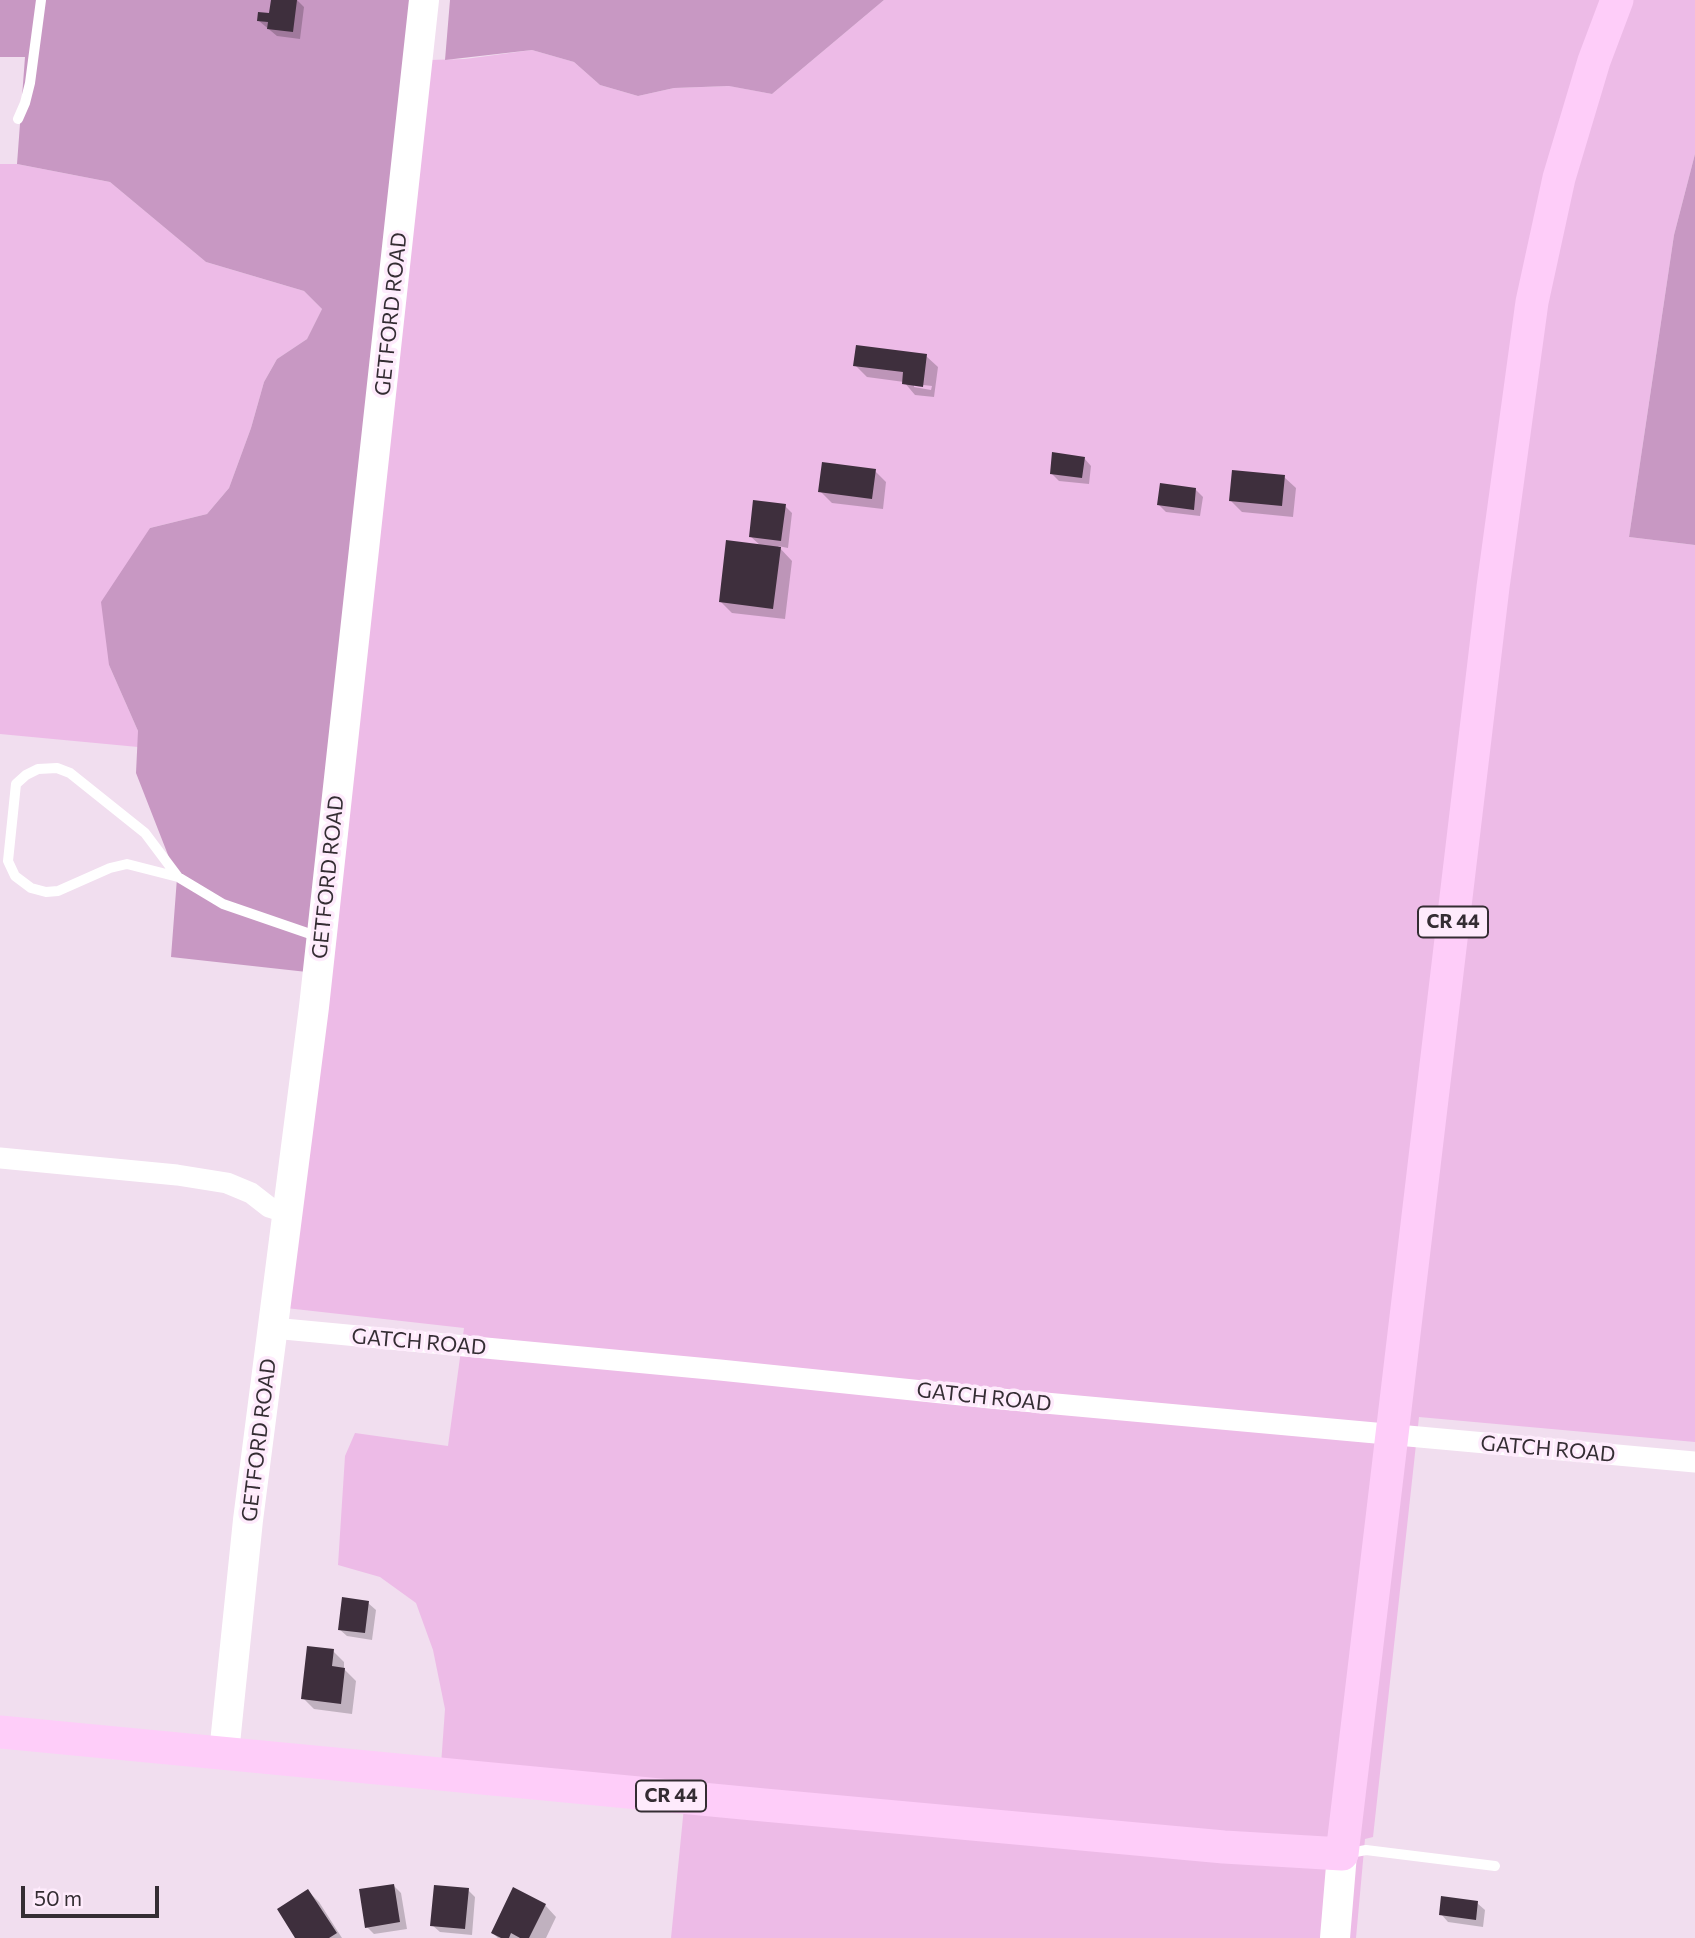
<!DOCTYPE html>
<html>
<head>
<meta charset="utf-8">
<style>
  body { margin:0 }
  #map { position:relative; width:1695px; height:1938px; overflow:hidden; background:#f1deef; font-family:Commissioner,sans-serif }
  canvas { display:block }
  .scale { position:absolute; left:21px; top:1886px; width:138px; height:32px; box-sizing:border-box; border:4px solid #342d33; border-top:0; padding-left:9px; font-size:21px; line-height:24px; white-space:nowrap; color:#342d33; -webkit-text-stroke:5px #feebfc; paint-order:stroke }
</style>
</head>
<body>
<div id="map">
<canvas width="1695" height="1938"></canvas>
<div class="scale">50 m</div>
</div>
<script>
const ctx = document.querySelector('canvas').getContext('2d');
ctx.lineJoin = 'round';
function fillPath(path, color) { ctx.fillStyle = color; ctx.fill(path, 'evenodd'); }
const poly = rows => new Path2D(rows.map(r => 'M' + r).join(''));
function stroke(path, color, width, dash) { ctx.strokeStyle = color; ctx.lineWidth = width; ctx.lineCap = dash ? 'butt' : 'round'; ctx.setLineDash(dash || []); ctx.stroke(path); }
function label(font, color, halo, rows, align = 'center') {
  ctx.font = font + ' Commissioner,sans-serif'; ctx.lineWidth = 7; ctx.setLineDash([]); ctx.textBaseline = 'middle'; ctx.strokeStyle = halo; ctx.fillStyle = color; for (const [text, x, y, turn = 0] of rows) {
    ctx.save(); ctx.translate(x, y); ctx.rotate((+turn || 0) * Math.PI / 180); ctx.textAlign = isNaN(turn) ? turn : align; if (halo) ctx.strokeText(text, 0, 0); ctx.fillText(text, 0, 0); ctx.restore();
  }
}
const green = poly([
  [884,0,1606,0,1549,176,1333,1843,441,1765,445,1709,433,1650,416,1603,380,1577,338,1565,345,1456,355,1433,448,1446,464,1328,286,1308,429,60,465,59,532,50,574,62,600,85,638,96,674,88,730,86,772,94],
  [1628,0,1695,0,1695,154,1674,235,1629,537,1695,545,1695,1442,1419,1417,1373,1837,1365,1839,1356,1938,1346,1938,1542,303,1570,180],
  [0,164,17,164,110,182,206,262,304,291,322,309,307,339,277,359,264,382,251,428,229,488,207,514,150,528,109,665,138,731,138,747,0,734],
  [684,1807,1331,1863,1324,1938,671,1938]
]);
const forest = poly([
  [0,0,414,0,307,972,171,957,177,878,136,773,138,731,109,665,101,602,150,528,207,514,229,488,251,428,264,382,277,359,307,339,322,309,304,291,206,262,110,182,17,164,25,57,0,57],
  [450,0,884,0,772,94,729,86,674,88,638,96,600,85,574,62,532,50,445,60],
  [1695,154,1695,545,1629,537,1674,235]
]);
const shadow = poly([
  [273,0,297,0,304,7,300,39,277,36,259,21,271,15],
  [926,356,938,367,934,397,915,395,904,382,867,377,855,365],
  [914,384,932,386,931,390,914,387],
  [1084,458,1091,466,1089,484,1059,481,1051,473],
  [875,471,886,482,883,509,832,503,820,491],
  [1284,477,1296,488,1293,517,1242,512,1231,501],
  [1195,489,1203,497,1200,516,1166,512,1159,505],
  [785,506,792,513,788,548,778,546,792,561,785,619,732,613,720,601,761,546,750,536],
  [368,1603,376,1610,372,1640,347,1636,339,1629],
  [333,1651,344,1662,344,1669,356,1681,352,1714,314,1709,303,1698],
  [394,1886,401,1893,407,1929,374,1934,367,1927],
  [468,1890,475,1897,472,1935,440,1932,432,1925],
  [308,1891,319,1902,342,1938,297,1938],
  [1477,1903,1485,1910,1483,1927,1448,1922,1441,1914],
  [545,1905,556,1917,546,1938,498,1938,493,1933]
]);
const building = poly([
  [271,0,297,0,293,32,267,29,268,22,257,21,258,12,269,13],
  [856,345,927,354,923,387,902,384,903,372,853,366],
  [1052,452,1085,457,1082,478,1050,474],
  [822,462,876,469,872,499,818,492],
  [1232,470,1285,475,1282,506,1229,501],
  [1160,483,1196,488,1194,510,1157,505],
  [753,500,786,504,781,541,749,537],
  [726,540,781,547,773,609,719,602],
  [342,1597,369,1601,365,1633,338,1630],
  [307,1646,334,1649,332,1666,345,1668,341,1704,301,1699],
  [394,1884,400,1922,365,1928,359,1889],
  [434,1885,469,1888,465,1929,430,1926],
  [513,1887,546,1904,529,1938,520,1938,511,1933,509,1938,501,1938,491,1933],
  [308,1889,337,1933,329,1938,295,1938,277,1909],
  [1441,1896,1478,1901,1476,1920,1439,1915]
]);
const lane = poly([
  [18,119,25,103,30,83,41,0],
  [178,877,127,864,110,868,58,891,46,892,31,888,15,876,8,861,16,784,26,775,38,769,57,768,70,773,145,833,178,877,223,904,319,937],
  [1345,1854,1366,1850,1495,1866]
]);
const street = poly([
  [0,1158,177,1175,227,1183,251,1193,269,1207,288,1213],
  [273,1328,720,1370,990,1398,1695,1462]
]);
const secondary = poly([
  [224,1753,248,1520,314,1007,424,0],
  [1335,1938,1342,1854]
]);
const primary = poly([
  [0,1732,764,1805,1224,1847,1342,1854,1493,587,1532,302,1559,178,1594,61,1617,0]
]);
const shields = [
  [1453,922,70],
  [671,1796,70]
];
const shieldNames = [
  ["CR 44",1453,922],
  ["CR 44",671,1796]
];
const streetNames = [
  ["GETFORD ROAD",391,314,-84],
  ["GETFORD ROAD",328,877,-84],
  ["GATCH ROAD",419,1342,5],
  ["GATCH ROAD",984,1397,6],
  ["GETFORD ROAD",259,1440,-83],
  ["GATCH ROAD",1548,1449,5]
];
fillPath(green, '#edbbe7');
fillPath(forest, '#c898c3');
fillPath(shadow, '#0003');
fillPath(building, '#3e2f3d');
stroke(lane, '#fff', 10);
stroke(street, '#fff', 21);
stroke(secondary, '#fff', 30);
stroke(primary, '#fecdf9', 33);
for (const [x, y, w] of shields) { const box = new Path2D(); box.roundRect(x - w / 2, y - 15.5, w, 31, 5); ctx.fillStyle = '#feebfc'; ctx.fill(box); stroke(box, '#342d33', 2); }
label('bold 19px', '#342d33', null, shieldNames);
label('21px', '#342d33', '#feebfc', streetNames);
</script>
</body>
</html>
